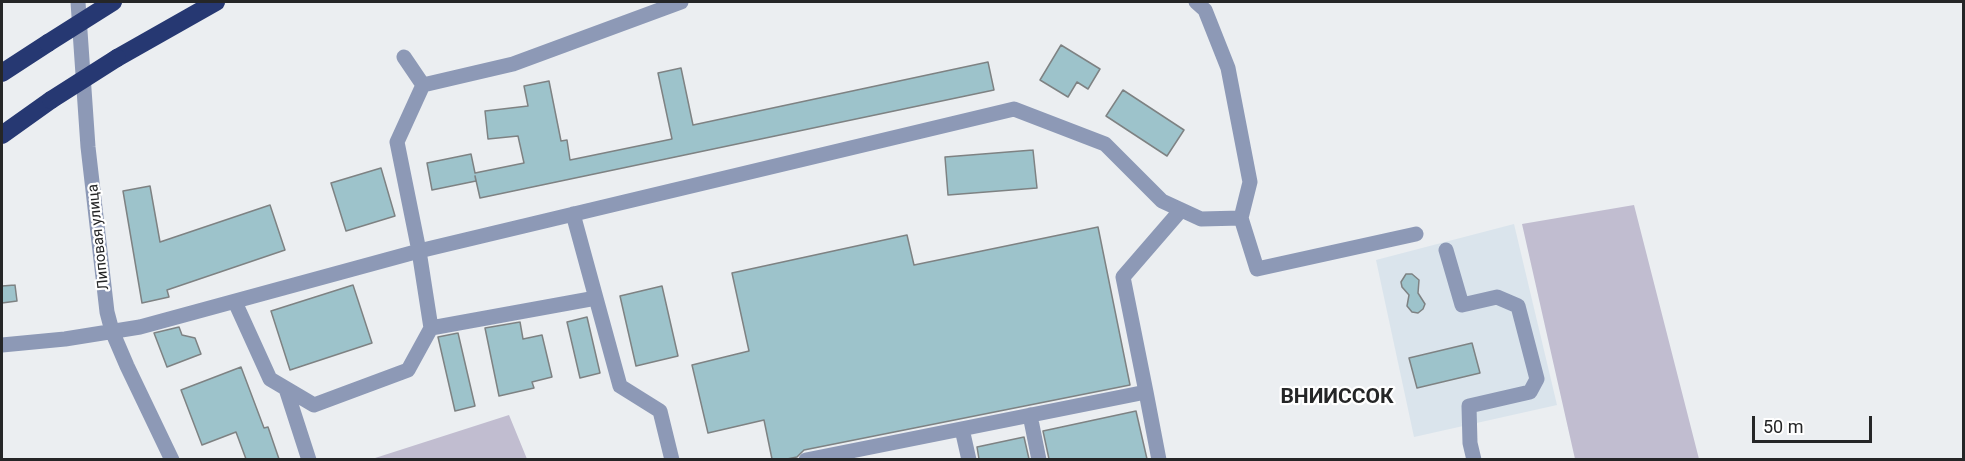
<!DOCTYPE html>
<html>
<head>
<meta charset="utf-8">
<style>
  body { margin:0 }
  #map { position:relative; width:1965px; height:461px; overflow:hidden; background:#ebeef1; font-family:Roboto,sans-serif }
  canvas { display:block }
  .frame { position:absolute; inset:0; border:3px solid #252627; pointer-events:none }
  .scale { position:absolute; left:1752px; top:416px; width:120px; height:27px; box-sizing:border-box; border:3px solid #252627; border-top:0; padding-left:8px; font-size:18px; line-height:21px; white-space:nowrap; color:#252627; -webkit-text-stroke:4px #fff; paint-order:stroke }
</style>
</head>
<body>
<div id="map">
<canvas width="1965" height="461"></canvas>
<div class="frame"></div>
<div class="scale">50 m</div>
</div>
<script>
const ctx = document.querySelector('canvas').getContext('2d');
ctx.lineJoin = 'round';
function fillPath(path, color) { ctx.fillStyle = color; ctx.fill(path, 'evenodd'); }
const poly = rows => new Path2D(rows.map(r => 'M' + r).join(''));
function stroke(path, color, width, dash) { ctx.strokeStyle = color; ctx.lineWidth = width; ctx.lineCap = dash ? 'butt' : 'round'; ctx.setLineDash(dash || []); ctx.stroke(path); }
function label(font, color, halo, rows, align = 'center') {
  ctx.font = font + ' Roboto,sans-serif'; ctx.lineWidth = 4.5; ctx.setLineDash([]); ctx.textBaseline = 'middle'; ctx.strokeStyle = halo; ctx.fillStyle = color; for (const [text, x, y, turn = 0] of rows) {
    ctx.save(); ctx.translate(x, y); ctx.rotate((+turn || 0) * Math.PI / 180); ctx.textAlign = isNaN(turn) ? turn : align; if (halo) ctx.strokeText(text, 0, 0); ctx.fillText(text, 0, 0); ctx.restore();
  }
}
const built = poly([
  [1514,224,1557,405,1414,437,1376,260]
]);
const green = poly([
  [1634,205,1699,459,1575,459,1522,224],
  [509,415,527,459,372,459]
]);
const building = poly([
  [1061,45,1100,69,1088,89,1077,82,1068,97,1040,80,1061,45],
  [988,62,994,90,480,198,475,176,476,181,432,190,427,163,471,154,475,173,524,163,518,136,488,139,485,111,528,106,524,86,549,81,561,141,567,140,570,160,672,139,658,73,681,68,693,125,988,62],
  [1123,90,1184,130,1167,156,1106,116,1123,90],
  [1033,150,1037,188,948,195,945,157,1033,150],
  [381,168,395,216,346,231,331,183,381,168],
  [150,186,160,242,270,205,285,250,167,290,169,297,142,303,123,191,150,186],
  [1098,227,1130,385,804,450,797,457,787,459,772,459,764,420,708,433,692,365,749,351,732,273,907,235,914,265,1098,227],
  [1406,274,1412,274,1419,280,1418,293,1425,304,1423,309,1418,313,1412,312,1407,306,1409,295,1402,287,1401,282,1406,274],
  [15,285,17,301,2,303,2,286,15,285],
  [353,285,372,343,290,370,271,311,353,285],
  [662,286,678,356,636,366,620,296,662,286],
  [587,317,600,373,580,378,567,322,587,317],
  [520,322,523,339,542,335,552,377,532,382,534,388,499,396,485,328,520,322],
  [179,327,182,335,195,338,201,354,167,367,154,333,179,327],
  [458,333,475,406,455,411,438,337,458,333],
  [1472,343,1480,373,1417,388,1409,358,1472,343],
  [241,367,264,428,268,427,279,459,246,459,236,432,202,445,181,390,241,367],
  [1136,411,1147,459,1049,459,1043,431,1136,411],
  [1024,437,1029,459,979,459,977,447,1024,437]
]);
const minor = poly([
  [78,2,88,147,107,312,112,331,127,366,172,460],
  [1196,2,1205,10,1228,68,1250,182,1241,218],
  [423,85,513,64,681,2],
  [573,214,620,386,660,411,672,460],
  [1446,250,1462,305,1497,297,1518,306,1537,379,1530,392,1469,406,1470,443,1474,460],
  [235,302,270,379,314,405,408,370,431,328,419,251,397,142,423,85,404,57],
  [431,328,596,298],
  [2,345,65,339,140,327,419,251,1014,109,1105,144,1162,201,1201,219,1241,218,1257,269,1416,234],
  [286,389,309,460],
  [1146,392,1159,460],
  [1030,415,1039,460],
  [962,429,969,460],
  [806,460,1146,392,1123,277,1181,210]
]);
const highway = poly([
  [117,58,216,2],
  [2,73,48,43],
  [2,135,51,100]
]);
const highwayBridge = poly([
  [48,43,113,2],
  [51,100,117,58]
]);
const streetNames = [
  ["Липовая улица",99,237,-96]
];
const districtNames = [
  ["ВНИИССОК",1337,398]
];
fillPath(built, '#dae4ec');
fillPath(green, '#c1bdd0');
fillPath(building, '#9dc3cb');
stroke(building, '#7e8283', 1.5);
stroke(minor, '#8d99b6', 15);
stroke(highway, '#263872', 18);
stroke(highwayBridge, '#263872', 18);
label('15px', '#252627', '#fff', streetNames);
label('bold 21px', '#252627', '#fff', districtNames);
</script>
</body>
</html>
